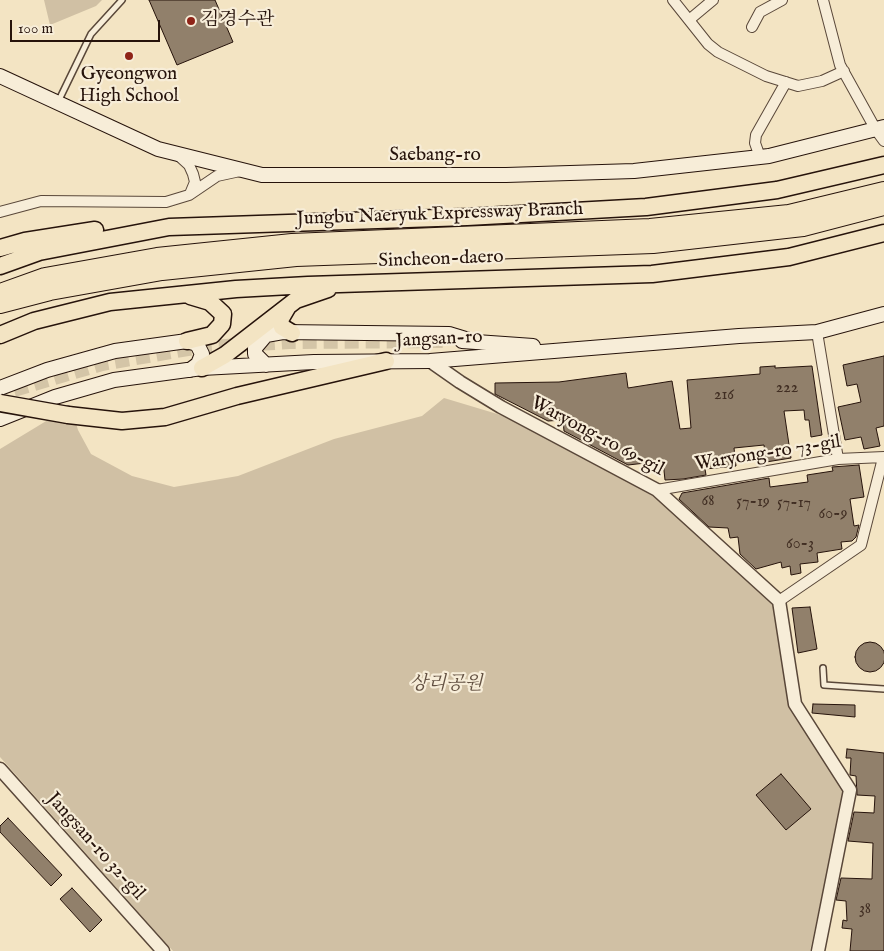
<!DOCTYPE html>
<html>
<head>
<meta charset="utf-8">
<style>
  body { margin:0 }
  #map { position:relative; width:884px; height:951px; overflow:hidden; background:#f3e4c3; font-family:"IM FELL English",serif }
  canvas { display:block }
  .scale { position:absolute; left:10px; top:20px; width:150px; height:22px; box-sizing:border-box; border:2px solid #26130b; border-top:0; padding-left:6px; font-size:15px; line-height:18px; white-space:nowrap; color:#26130b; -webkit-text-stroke:4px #f7edd8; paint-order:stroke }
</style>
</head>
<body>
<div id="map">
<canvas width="884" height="951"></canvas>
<div class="scale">100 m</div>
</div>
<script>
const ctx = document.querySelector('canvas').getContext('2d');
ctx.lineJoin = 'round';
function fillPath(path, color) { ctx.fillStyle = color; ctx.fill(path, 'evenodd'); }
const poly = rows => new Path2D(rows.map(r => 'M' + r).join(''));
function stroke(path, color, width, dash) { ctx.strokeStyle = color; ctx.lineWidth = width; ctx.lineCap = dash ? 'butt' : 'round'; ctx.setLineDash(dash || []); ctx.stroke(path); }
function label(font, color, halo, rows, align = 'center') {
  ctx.font = font + ' "IM FELL English","Noto Serif KR",serif'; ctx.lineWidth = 4.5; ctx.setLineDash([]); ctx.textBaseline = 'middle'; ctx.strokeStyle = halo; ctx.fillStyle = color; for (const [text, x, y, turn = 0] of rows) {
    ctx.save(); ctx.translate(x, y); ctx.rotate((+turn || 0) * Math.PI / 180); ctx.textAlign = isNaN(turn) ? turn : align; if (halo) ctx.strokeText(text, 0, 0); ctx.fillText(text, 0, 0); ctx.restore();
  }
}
const green = poly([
  [44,0,102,0,96,6,50,25],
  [444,398,504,416,653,493,775,606,789,707,844,793,810,951,173,951,0,757,0,449,71,406,78,430,91,454,132,476,174,487,238,476,334,439,422,416]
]);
const building = poly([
  [149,0,215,0,233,42,177,65,149,0],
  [884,356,884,426,876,428,880,446,864,449,861,437,845,440,838,407,861,402,857,384,847,386,843,365,884,356],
  [775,366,775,368,812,366,822,435,811,437,809,420,805,420,804,410,784,411,791,458,766,462,764,445,734,448,736,466,705,469,706,475,683,479,665,480,663,461,628,465,564,431,563,420,548,421,495,394,495,383,559,382,626,373,628,388,672,381,680,429,691,428,687,380,760,374,760,367,775,366],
  [859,465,864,497,850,499,854,526,859,525,856,537,852,541,841,542,842,549,817,553,818,562,800,564,801,573,791,575,790,566,782,568,781,562,756,569,740,554,738,537,730,538,728,528,709,527,679,499,682,493,769,478,770,487,808,482,807,475,833,471,832,467,859,465],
  [810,607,817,649,798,653,792,608,810,607],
  '855 657a15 15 0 1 1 30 0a15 15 0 1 1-30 0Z',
  [813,704,855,705,855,717,812,713,813,704],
  [847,749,884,753,884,951,850,951,852,929,842,928,843,920,847,921,846,901,836,900,841,878,872,879,873,843,848,841,854,812,874,813,875,796,857,795,856,776,850,775,851,758,846,758,847,749],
  [781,774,811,809,786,830,756,795,781,774],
  [8,818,62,875,51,886,0,832,0,826,8,818],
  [72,888,102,920,90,932,60,899,72,888]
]);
const secondaryTunnel = poly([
  [14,390,102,364,194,348,289,342,447,341]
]);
const service = poly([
  [58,102,91,34,122,0],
  [823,668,824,685,884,689]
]);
const minor = poly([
  [673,0,708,44,718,52,766,76,798,86,822,81,844,71],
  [823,0,840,65,876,130,884,141],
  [689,20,713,0],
  [752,27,760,12,782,0],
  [178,155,189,165,193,174,195,182,190,194],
  [760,157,755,143,756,135,786,82],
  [0,212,41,201,166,202,189,195,217,176,240,171],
  [817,332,838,459],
  [657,490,838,459,884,457],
  [779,601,861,545,883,458]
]);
const tertiary = poly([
  [430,361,460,382,501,407,657,490,779,601,795,704,850,790,818,951],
  [0,769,163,951]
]);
const secondary = poly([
  [0,76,158,149,262,175,506,175,634,171,769,156,884,127],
  [462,341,533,346],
  [266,365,255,354,255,348,266,335,283,332,449,334,472,341],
  [0,388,47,370,115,351,187,341,197,344,202,354,198,364,190,370],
  [0,419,55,397,114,380,202,368,314,362,430,361,739,336,817,332,884,314]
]);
const trunk = poly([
  [0,248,25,241,95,230],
  [0,266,39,252,169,227,467,217,646,207,777,190,884,165],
  [287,308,280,320,282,327,292,333],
  [0,335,34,321,110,302,236,289,308,285,652,274,789,257,884,233],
  [187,341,212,335,222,324,223,314,210,302,190,296],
  [202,368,225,355,296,300,328,289],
  [68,415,122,421,165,417,237,396,386,361]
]);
const motorway = poly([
  [0,293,45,277,157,257,292,243,650,228,789,214,884,191],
  [0,304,50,291,162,271,296,257,653,244,803,227,884,206]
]);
const trunkBridge = poly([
  [0,403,68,415]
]);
const markers = [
  [191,21,5,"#8f2418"],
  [129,56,5,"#8f2418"]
];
const numberNames = [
  ["222",787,389],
  ["216",724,396],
  ["68",708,502],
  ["57-19",753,503],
  ["57-17",794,504],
  ["60-9",833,515],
  ["60-3",800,545],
  ["38",865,910]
];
const poiNames = [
  ["김경수관",201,21],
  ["Gyeongwon",129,75,"center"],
  ["High School",129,97,"center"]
];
const streetNames = [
  ["Saebang-ro",435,156],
  ["Jungbu Naeryuk Expressway Branch",440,215,-2],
  ["Sincheon-daero",441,260,-2],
  ["Jangsan-ro",439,340,-3],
  ["Waryong-ro 69-gil",597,437,28],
  ["Waryong-ro 73-gil",768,454,-9],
  ["Jangsan-ro 32-gil",95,847,48]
];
const parkNames = [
  ["상리공원",446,685]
];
fillPath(green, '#d0c0a4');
fillPath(building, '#91806b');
stroke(building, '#26130b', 1);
stroke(secondaryTunnel, '#d4c5a7', 14, [14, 7]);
stroke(service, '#594739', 8);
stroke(minor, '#594739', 12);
stroke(tertiary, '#594739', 15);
stroke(secondary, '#26130b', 16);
stroke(trunk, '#26130b', 19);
stroke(motorway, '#26130b', 20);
stroke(service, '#f7edd8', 5);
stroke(minor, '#f7edd8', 10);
stroke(tertiary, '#f7edd8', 12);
stroke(secondary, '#f7edd8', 14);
stroke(trunk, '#f3e4c3', 16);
stroke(motorway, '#f3e4c3', 18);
stroke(trunkBridge, '#26130b', 19, []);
stroke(trunkBridge, '#f3e4c3', 16);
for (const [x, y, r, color] of markers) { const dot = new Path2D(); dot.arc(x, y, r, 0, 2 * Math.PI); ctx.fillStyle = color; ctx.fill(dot); stroke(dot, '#f7edd8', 2); }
label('16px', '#412e23', null, numberNames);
label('19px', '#26130b', '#f7edd8', poiNames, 'left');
label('19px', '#26130b', '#f7edd8', streetNames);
label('italic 19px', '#625041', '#f7edd8', parkNames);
</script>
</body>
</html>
